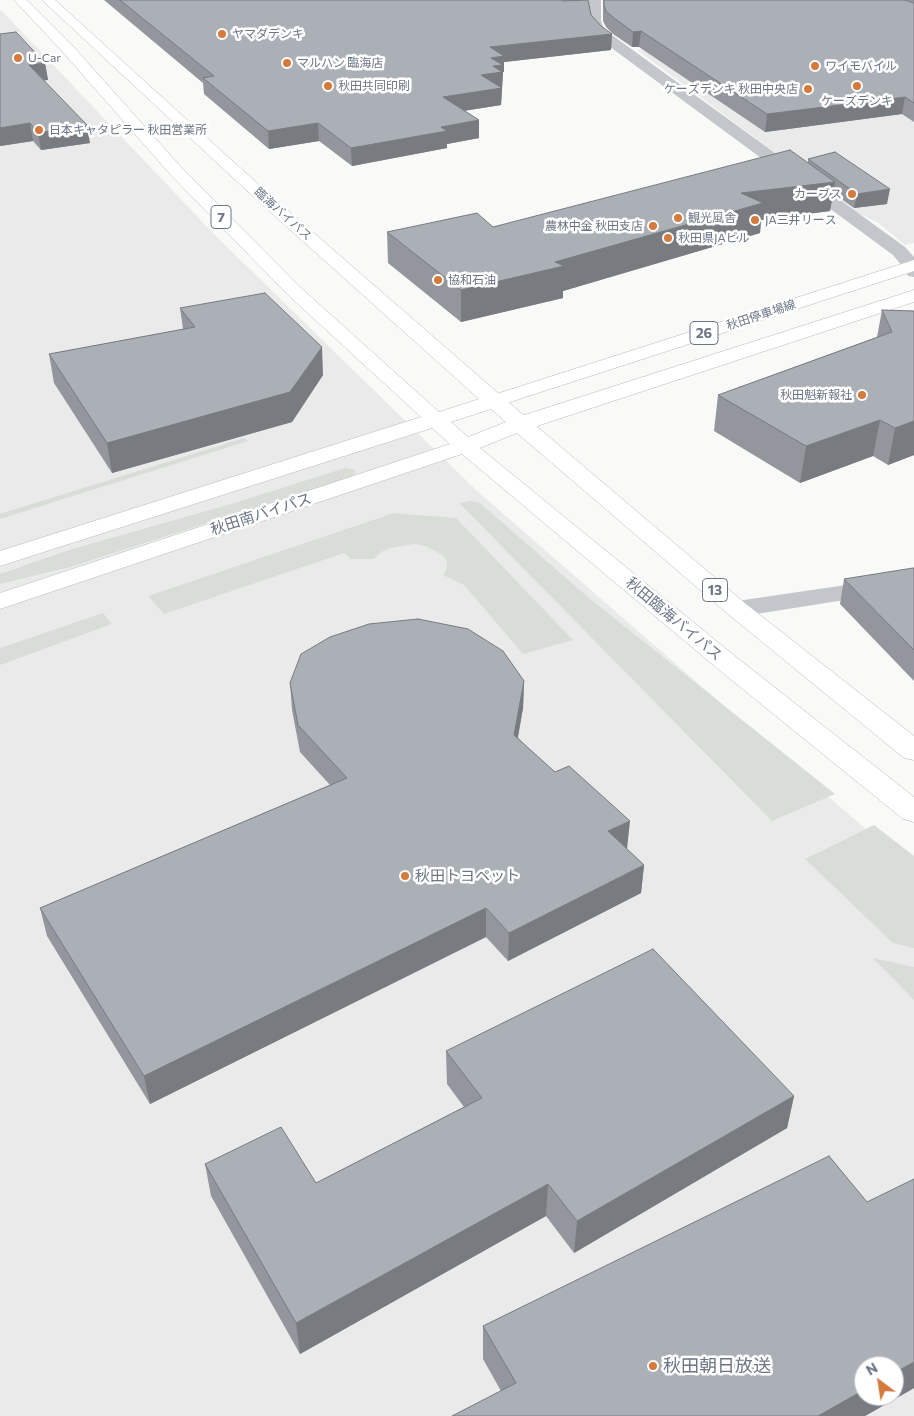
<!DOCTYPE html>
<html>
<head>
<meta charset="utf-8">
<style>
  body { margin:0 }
  #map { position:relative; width:914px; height:1416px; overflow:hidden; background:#f9f9f7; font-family:Commissioner,sans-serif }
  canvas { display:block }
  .north { position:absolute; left:854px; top:1356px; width:50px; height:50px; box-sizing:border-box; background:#fff; border:1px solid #c4c8cf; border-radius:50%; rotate:329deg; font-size:14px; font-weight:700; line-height:20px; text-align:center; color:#6b7586 }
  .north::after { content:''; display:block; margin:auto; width:18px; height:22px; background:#d5793c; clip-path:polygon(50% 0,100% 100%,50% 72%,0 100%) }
</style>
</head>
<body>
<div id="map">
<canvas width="914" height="1416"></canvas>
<div class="north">N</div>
</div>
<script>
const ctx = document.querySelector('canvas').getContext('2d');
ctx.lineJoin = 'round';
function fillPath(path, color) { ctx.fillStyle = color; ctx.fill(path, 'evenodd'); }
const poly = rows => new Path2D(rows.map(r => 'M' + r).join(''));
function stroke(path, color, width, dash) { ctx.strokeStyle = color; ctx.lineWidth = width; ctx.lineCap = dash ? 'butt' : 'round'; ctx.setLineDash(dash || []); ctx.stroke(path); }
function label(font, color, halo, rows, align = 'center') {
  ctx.font = font + ' Commissioner,"Noto Sans JP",sans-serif'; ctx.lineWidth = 5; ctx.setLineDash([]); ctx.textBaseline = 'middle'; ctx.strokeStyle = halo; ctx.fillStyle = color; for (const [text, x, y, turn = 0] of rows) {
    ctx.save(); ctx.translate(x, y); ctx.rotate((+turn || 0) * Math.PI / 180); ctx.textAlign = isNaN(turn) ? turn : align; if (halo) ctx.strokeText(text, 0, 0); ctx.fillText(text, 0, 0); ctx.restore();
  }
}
const built = poly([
  [0,9,215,235,477,491,914,871,914,1416,0,1416],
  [864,1366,894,1366,894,1396,864,1396],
  [809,28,914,45,914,243,905,245,877,222,855,212,637,50]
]);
const green = poly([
  [244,438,248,441,0,519,0,514],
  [345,468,352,469,356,472,353,476,70,567,0,584,0,574,69,550,231,504],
  [471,501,480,503,589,598,835,794,772,821,459,503],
  [394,513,456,518,573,640,523,654,464,585,443,575,447,568,447,561,443,555,425,546,414,544,390,548,381,552,374,559,351,559,344,553,164,614,148,596],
  [103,613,112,624,0,665,0,648],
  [874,825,914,856,914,948,893,943,805,859],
  [873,958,914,967,914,1000]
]);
const minor = poly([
  [589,0,601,0,601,21,604,28,612,35,905,247,914,257,914,277,908,276,903,267,893,255,602,41,594,32,589,21,589,0],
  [914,575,914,589,737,617,728,614,724,609,728,604,737,601,914,575]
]);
const major = poly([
  [914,260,914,271,501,405,494,407,487,405,484,401,487,397,914,260],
  [914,290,914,302,528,429,520,430,512,429,509,424,512,419,914,290]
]);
const highway = poly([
  [14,0,27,0,71,44,181,167,300,287,439,412,479,399,257,200,42,0,55,0,269,194,528,419,746,604,914,736,914,760,904,758,728,614,517,433,480,448,736,657,914,797,914,822,903,819,718,669,462,454,0,609,0,593,450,444,432,428,0,566,0,551,421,417,288,295,169,173,61,50,14,0],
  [491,409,506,422,468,437,451,422,491,409]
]);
const wall = poly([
  [104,0,561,0,562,1,562,0,588,0,591,15,601,26,612,34,611,50,504,62,504,72,503,72,502,89,501,105,464,111,479,138,447,144,447,148,352,166,319,141,269,149,204,94,203,83],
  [603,0,914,0,914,122,902,114,765,132,639,47,632,47,613,34,606,27,603,21],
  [0,34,45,63,48,80,44,80,90,143,41,150,33,141,0,146],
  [808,159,887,204,854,208,833,193,830,211,761,220,760,233,563,291,563,298,461,322,388,263,387,232,493,227,808,163],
  [180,308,323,375,292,422,112,473,54,383,49,354,183,329],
  [882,310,914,311,914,455,888,465,873,456,800,483,714,431,718,395,877,337],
  [914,569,914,681,840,604,844,579],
  [524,681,523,708,518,738,627,849,644,865,641,893,508,961,486,937,150,1104,47,936,40,908,330,785,300,752,292,710,290,683],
  [446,1051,794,1096,787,1128,574,1253,546,1216,300,1354,211,1196,205,1164,316,1183,464,1107,447,1084],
  [483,1326,914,1388,865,1416,452,1416,501,1391,483,1359]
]);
const shadedWall = poly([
  [641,31,639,47,632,47,633,32],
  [612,34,611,50,504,62,504,72,503,72,502,89,501,105,443,114,443,97,481,75,490,47],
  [45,63,48,80,32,82,29,65],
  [905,97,902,114,765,132,767,114],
  [479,120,479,138,447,144,447,148,352,166,351,148,441,127],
  [30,123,33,141,0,146,0,128],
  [318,123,319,141,269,149,268,131],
  [87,125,90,143,41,150,38,133],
  [835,182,830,211,761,220,760,233,563,291,563,298,461,322,461,290,555,262,741,193],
  [890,189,887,204,854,208,857,194],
  [322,347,323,375,292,422,112,473,107,443],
  [880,420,873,456,800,483,806,446],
  [914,421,914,455,888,465,895,428],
  [524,681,523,708,513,762,514,735],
  [630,821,627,849,608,831],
  [644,865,641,893,508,961,509,933],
  [486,908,486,937,150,1104,144,1076],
  [794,1096,787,1128,574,1253,577,1221],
  [548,1184,546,1216,300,1354,296,1323],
  [914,1362,914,1388,865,1416,818,1416,864,1390,864,1396,894,1396,894,1373]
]);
const building = poly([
  [120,0,561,0,562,1,588,0,591,15,601,26,612,34,490,47,504,56,491,58,503,65,493,66,502,72,481,75,502,88,443,97,479,120,441,127,447,131,351,148,318,123,268,131,203,78,214,76,120,0],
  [604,0,904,0,914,3,914,103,905,97,767,114,641,31,633,32,614,18,606,11,604,5,604,0],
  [16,32,45,63,29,65,87,125,38,133,30,123,0,128,0,34,16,32],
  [790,150,835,182,741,193,763,203,555,262,564,266,461,290,387,232,477,213,493,227,790,150],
  [835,152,890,189,857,194,808,159,835,152],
  [265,293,322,347,290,392,107,443,49,354,195,327,180,308,265,293],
  [882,310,914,311,914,421,895,428,880,420,806,446,718,395,892,332,882,310],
  [913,568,914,569,914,650,844,579,913,568],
  [418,619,468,629,503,651,524,681,514,735,555,772,569,766,630,821,608,831,644,865,509,933,486,908,144,1076,40,908,347,778,298,725,290,683,301,654,330,637,369,624,418,619],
  [653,949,794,1096,577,1221,548,1184,296,1323,205,1164,281,1127,316,1183,482,1098,446,1051,653,949],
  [829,1156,867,1202,914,1179,914,1362,894,1373,894,1366,864,1366,864,1390,818,1416,452,1416,516,1383,483,1326,829,1156]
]);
const markers = [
  [222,34,5,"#d5793c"],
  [18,58,5,"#d5793c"],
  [287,63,5,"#d5793c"],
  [815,66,5,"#d5793c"],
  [328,86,5,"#d5793c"],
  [857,86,5,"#d5793c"],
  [808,89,5,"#d5793c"],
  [39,130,5,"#d5793c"],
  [852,194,5,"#d5793c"],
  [678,218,5,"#d5793c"],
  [755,220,5,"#d5793c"],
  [653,226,5,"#d5793c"],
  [668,238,5,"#d5793c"],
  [438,280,5,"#d5793c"],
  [862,395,5,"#d5793c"],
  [405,876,5,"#d5793c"],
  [653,1366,5,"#d5793c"]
];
const farPoinames = [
  ["ヤマダデンキ",232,34],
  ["U-Car",28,58],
  ["マルハン 臨海店",297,63],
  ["ワイモバイル",825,66],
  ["秋田共同印刷",338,86],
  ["ケーズデンキ 秋田中央店",798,89,"right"],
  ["ケーズデンキ",857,101,"center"],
  ["日本キャタピラー 秋田営業所",49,130],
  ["カーブス",842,194,"right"],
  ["観光風舎",688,218],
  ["JA三井リース",765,220],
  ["農林中金 秋田支店",643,226,"right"],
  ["秋田県JAビル",678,238],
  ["協和石油",448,280],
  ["秋田魁新報社",852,395,"right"]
];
const farStreetnames = [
  ["臨海バイパス",283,214,42],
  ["秋田停車場線",761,315,-18]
];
const shields = [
  [221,217,20],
  [704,333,28],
  [715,590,25]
];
const shieldNames = [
  ["7",221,217],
  ["26",704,333],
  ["13",715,590]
];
const streetNames = [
  ["秋田南バイパス",261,514,-18],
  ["秋田臨海バイパス",674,619,40]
];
const poiNames = [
  ["秋田トヨペット",415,876]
];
const nearPoinames = [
  ["秋田朝日放送",663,1366]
];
fillPath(built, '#eaeaea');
fillPath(green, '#d8ded7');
stroke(major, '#b7b9be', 1);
stroke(highway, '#b6b9bd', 1);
fillPath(minor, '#c3c6ca');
fillPath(major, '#fff');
fillPath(highway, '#fff');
fillPath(wall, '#93979d');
fillPath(shadedWall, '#787b80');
fillPath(building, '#abb0b7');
stroke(building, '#787b80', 1);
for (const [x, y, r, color] of markers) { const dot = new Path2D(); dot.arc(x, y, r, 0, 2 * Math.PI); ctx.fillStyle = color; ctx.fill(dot); stroke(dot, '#fff', 2); }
label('12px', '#6b7586', '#fff', farPoinames, 'left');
label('12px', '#6b7586', '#fff', farStreetnames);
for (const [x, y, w] of shields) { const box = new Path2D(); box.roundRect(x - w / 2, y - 11.5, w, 23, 4); ctx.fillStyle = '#fff'; ctx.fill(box); stroke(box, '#6b7586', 1); }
label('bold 14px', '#6b7586', null, shieldNames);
label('15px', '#6b7586', '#fff', streetNames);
label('15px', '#6b7586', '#fff', poiNames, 'left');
label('18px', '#6b7586', '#fff', nearPoinames, 'left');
</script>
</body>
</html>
